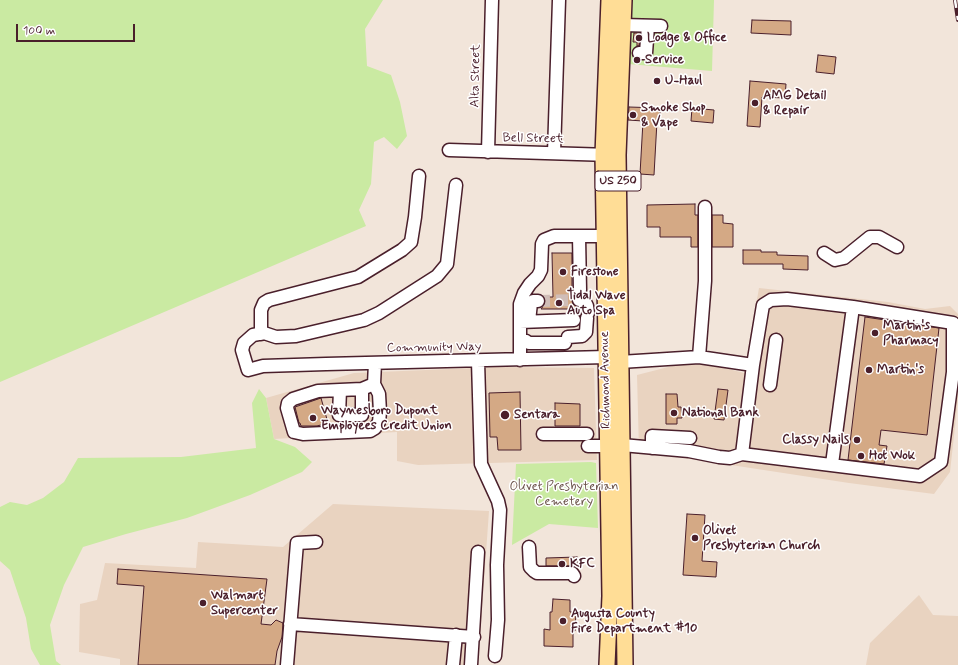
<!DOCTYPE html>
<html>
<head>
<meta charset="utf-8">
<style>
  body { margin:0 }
  #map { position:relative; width:958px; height:665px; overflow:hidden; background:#f2e5da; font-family:Mynerve,sans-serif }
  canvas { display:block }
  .scale { position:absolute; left:16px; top:24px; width:119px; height:18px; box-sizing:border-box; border:2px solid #4a1f2b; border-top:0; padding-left:5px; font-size:12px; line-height:14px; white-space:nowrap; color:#4a1f2b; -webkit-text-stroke:3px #fff; paint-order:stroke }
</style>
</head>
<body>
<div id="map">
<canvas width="958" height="665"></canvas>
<div class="scale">100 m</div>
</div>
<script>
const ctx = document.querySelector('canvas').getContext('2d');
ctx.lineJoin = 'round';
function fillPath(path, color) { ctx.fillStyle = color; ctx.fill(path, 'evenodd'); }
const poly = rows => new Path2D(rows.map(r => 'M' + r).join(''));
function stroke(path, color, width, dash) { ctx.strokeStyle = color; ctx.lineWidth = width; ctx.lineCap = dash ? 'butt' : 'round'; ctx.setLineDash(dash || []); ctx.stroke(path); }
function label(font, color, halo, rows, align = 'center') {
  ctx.font = font + ' Mynerve,sans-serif'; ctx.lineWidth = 3; ctx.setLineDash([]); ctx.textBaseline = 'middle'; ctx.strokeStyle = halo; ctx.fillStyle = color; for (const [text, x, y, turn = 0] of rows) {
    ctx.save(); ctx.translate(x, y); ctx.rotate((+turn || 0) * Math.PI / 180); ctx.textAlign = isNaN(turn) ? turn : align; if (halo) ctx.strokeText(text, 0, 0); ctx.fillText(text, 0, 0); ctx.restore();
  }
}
const built = poly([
  [759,288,888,302,925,309,950,306,958,314,958,399,950,472,934,494,849,483,639,451,637,375,676,365,709,364,744,373],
  [499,367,594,368,597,460,418,465,397,461,397,432,274,439,266,398,354,373],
  [333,504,489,511,478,665,120,665,120,659,79,652,80,604,97,600,105,563,196,568,198,542,283,547],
  [919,595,933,615,958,616,958,665,866,665,870,643]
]);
const green = poly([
  [0,0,383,0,365,29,367,66,391,75,400,102,407,136,397,149,384,137,374,142,371,184,359,210,366,226,0,382],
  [631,0,714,0,712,71,628,64],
  [259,389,266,398,274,439,295,447,312,462,302,472,250,495,187,518,126,534,83,547,64,585,50,625,56,661,61,665,40,665,31,649,26,618,10,570,0,561,0,507,10,502,27,505,43,498,64,482,78,458,181,457,256,448,252,403],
  [591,462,596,463,598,528,549,524,512,545,516,464]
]);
const building = poly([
  [752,20,791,21,791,35,751,33,752,20],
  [634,33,640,33,639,46,637,46,637,42,633,42,634,33],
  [818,55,836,57,834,74,816,72,818,55],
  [750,81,786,84,785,98,762,97,760,127,747,126,750,81],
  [629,107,660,108,660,122,657,121,654,175,640,174,643,121,628,120,629,107],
  [692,108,714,110,713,123,691,121,692,108],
  [695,204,695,215,698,215,698,247,691,247,691,237,660,237,660,227,647,227,647,205,695,204],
  [712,215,723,215,723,223,733,224,733,247,712,247,712,215],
  [743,250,761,250,761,252,777,252,777,255,808,256,808,270,783,269,783,264,743,264,743,250],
  [552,253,572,253,572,290,574,295,572,300,573,304,578,307,577,309,541,309,545,304,544,297,553,297,552,253],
  [865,317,939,328,927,435,881,430,879,445,887,446,884,464,848,460,865,317],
  [718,389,728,390,724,420,714,419,718,389],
  [520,392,521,450,498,450,497,437,490,437,489,393,520,392],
  [666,394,677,394,678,407,681,407,682,418,677,418,677,424,666,424,666,394],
  [321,398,328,423,317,426,301,426,300,423,299,423,295,407,321,398],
  [555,403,580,404,580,426,555,426,555,403],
  [687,514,705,515,702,561,717,562,716,577,683,575,687,514],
  [577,557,577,568,572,566,546,566,546,558,577,557],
  [118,569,267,579,261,624,271,625,276,620,283,623,282,637,277,651,275,665,138,665,144,586,117,584,118,569],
  [553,599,570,600,570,612,576,612,575,631,573,630,573,647,544,646,544,629,550,630,550,612,552,612,553,599]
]);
const minorTunnel = poly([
  [538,301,579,300]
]);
const minor = poly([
  [623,25,661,26],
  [639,53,646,53,648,26],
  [449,150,610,155],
  [488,152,492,0],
  [554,153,559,0],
  [456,185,447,264,437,276,379,313,364,320,296,336,276,337,264,333,253,335,244,343,242,350,248,370,263,366,326,364,606,357,620,362,699,357,753,365],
  [579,236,580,290],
  [824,253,835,260,844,258,870,237,879,237,897,247],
  [579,300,583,300,585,302,587,306,588,313],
  [529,321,531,303,533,301,538,301],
  [520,322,574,320],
  [261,334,261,310,264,303,269,300,358,277,402,250,411,242,415,217,419,176],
  [568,337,582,336,586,332,587,318],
  [520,340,526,341,529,343,565,343],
  [699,357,705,281,705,207],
  [520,360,520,304,524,293,530,284,538,276,541,270,542,244,544,240,554,236,603,236],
  [478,361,481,464,498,501,500,510,497,565,498,620,495,656],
  [374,384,379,394,380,412,379,422,375,428,370,431,303,434,294,432,287,408,288,403,293,399,318,391,362,389,374,384,375,363],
  [770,385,776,340],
  [340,390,339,415,362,415,362,389],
  [543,434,587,434],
  [622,445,689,451,719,457,730,458,742,454,920,476,941,462,953,372,953,323,853,307],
  [588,446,607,446],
  [652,448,652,436,690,438],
  [742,454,753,365,763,305,771,300,787,299,853,307,832,464],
  [529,547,530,567,534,571,537,573,572,573,574,576],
  [290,624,474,637],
  [287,665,297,543,316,542],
  [453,665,456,635],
  [471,665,478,552]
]);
const major = poly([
  [624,0,618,155,625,665],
  [607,665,610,596,603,155,609,0]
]);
const rail = poly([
  [955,0,958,20]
]);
const markers = [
  [639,38,4,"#4a1f2b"],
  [637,60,4,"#4a1f2b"],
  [657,81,4,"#4a1f2b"],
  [755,103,4,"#4a1f2b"],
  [633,115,4,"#4a1f2b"],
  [563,272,4,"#4a1f2b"],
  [559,303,4,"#4a1f2b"],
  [875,333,4,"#4a1f2b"],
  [869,370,4,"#4a1f2b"],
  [674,413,4,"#4a1f2b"],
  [505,415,5,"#4a1f2b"],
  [313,418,4,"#4a1f2b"],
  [857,440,4,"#4a1f2b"],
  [861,456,4,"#4a1f2b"],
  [695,538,4,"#4a1f2b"],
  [562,564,4,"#4a1f2b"],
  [203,603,4,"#4a1f2b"],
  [563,621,4,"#4a1f2b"]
];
const shields = [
  [618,181,46]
];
const shieldNames = [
  ["US 250",618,181]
];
const poiNames = [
  ["Lodge & Office",647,38],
  ["Service",645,60],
  ["U-Haul",665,81],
  ["AMG Detail",763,96],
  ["& Repair",763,111],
  ["Smoke Shop",641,108],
  ["& Vape",641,123],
  ["Firestone",571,272],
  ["Tidal Wave",567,296],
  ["Auto Spa",567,311],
  ["Martin's",883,326],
  ["Pharmacy",883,341],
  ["Martin's",877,370],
  ["Waynesboro Dupont",321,411],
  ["Employees Credit Union",321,426],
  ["National Bank",682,413],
  ["Sentara",514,415],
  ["Classy Nails",849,440,"right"],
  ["Hot Wok",869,456],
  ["Olivet",703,531],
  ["Presbyterian Church",703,546],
  ["KFC",570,564],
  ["Walmart",211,596],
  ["Supercenter",211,611],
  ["Augusta County",571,614],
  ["Fire Department #10",571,629]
];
const streetNames = [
  ["Alta Street",476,76,-89],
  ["Bell Street",533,139,1],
  ["Community Way",434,348,-1],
  ["Richmond Avenue",606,380,-91]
];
const parkNames = [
  ["Olivet Presbyterian",564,487],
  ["Cemetery",564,502]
];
fillPath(built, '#e9d3c0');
fillPath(green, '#caeaa2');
fillPath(building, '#d4a985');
stroke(building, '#4a1f2b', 1);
stroke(minorTunnel, '#d0bdb7', 12, [12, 6]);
stroke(minor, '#4a1f2b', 15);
stroke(major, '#4a1f2b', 18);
stroke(minor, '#fff', 12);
stroke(major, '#ffdd96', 15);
stroke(rail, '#4a1f2b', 4);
stroke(rail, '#fff', 2.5, [8]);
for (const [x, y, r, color] of markers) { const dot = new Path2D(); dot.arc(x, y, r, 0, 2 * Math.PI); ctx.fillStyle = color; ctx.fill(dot); stroke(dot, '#fff', 1.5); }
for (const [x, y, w] of shields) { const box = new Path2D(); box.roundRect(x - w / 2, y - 10, w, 20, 3); ctx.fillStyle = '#fff'; ctx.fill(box); stroke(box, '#4a1f2b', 1); }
label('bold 12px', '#4a1f2b', null, shieldNames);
label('bold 13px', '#4a1f2b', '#fff', poiNames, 'left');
label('13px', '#4a1f2b', '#fff', streetNames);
label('13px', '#6a5249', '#fff', parkNames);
</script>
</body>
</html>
